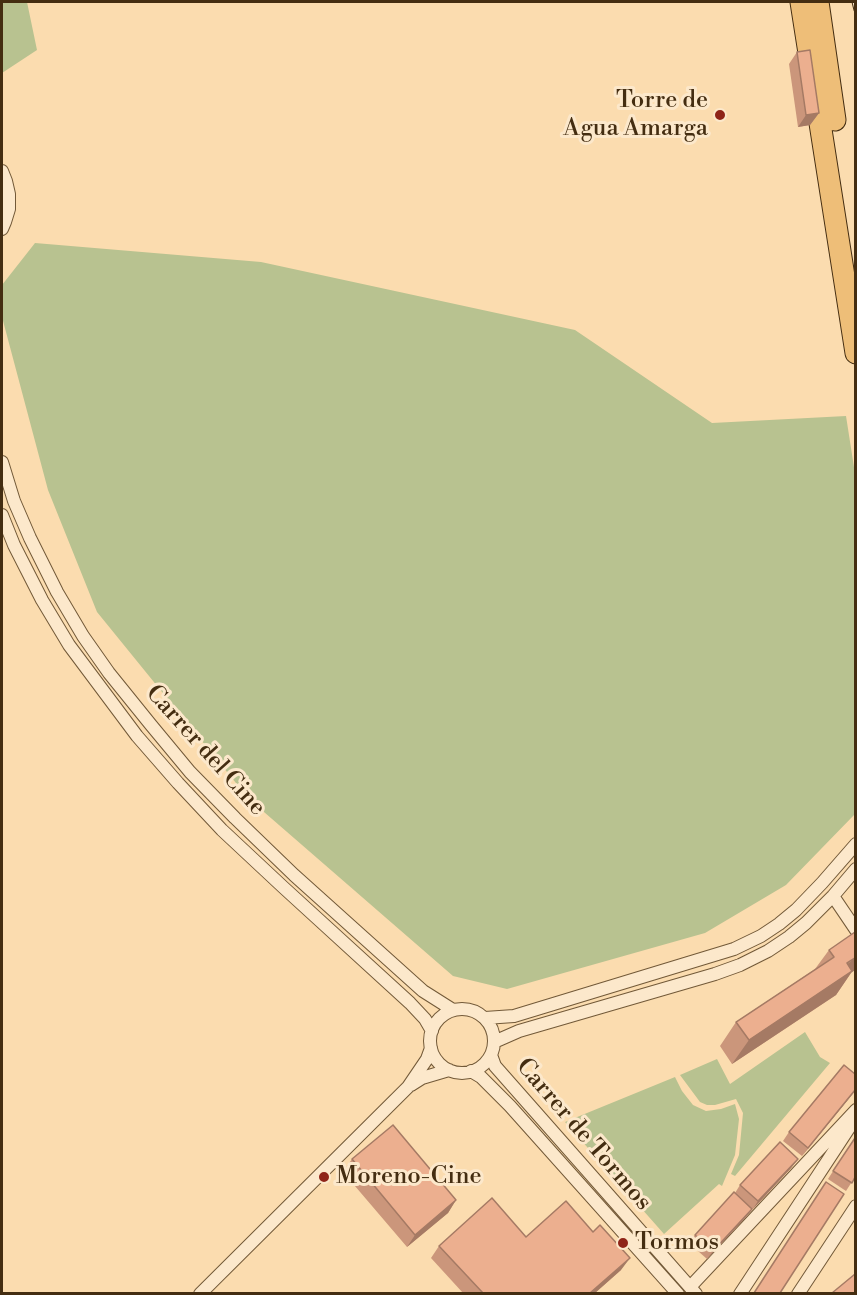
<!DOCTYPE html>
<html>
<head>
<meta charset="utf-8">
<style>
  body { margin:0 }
  #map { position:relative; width:857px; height:1295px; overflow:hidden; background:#fbdcaf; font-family:"Libre Bodoni",serif }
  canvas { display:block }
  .frame { position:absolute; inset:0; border:3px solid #442d11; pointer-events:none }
</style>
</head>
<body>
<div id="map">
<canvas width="857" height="1295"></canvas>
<div class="frame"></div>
</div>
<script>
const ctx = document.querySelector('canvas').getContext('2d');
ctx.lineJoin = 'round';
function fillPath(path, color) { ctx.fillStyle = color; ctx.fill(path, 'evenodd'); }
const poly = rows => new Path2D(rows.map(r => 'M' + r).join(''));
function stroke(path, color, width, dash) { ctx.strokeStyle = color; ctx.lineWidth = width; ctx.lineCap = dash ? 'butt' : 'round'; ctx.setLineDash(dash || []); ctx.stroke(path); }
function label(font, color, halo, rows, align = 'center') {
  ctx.font = font + ' "Libre Bodoni",serif'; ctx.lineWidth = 6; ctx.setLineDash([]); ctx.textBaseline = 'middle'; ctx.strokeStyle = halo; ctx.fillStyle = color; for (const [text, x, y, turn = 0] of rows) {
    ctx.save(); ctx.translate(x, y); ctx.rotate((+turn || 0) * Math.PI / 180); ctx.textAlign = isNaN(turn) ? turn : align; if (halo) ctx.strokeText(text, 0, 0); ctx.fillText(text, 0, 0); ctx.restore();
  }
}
const green = poly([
  [2,2,27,2,37,50,2,73],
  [35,243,261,262,575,330,712,423,846,416,856,480,855,814,786,885,705,933,507,989,453,976,249,799,97,612,48,490,2,317,2,285],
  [805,1032,820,1057,830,1063,735,1176,731,1174,739,1155,743,1113,736,1099,715,1105,707,1105,700,1102,680,1075,717,1059,730,1084],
  [675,1077,682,1091,693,1105,706,1111,721,1109,735,1104,739,1119,735,1155,722,1186,719,1184,664,1234,565,1122]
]);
const minor = poly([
  [2,171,6,181,9,194,9,209,5,222,2,229],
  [2,462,14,501,30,538,57,592,83,636,109,673,151,725,190,772,235,818,294,875,423,991,453,1010],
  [2,515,14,545,42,600,69,645,137,736,178,783,222,830,283,887,410,1003,425,1019,432,1031],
  [833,896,856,930],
  '430 1041a32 32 0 1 1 64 0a32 32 0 1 1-64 0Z',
  [485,1018,514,1016,734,949,761,936,779,924,796,910,822,883,856,844],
  [494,1042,519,1031,715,974,740,965,768,951,789,937,806,923,833,896,856,869],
  [491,1055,495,1066,696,1294],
  [471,1071,481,1077,510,1106,678,1294],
  [411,1085,422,1078,449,1070],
  [690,1287,856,1110],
  [200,1294,408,1087,427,1059,431,1048],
  [740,1294,853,1122],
  [798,1294,856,1206]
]);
const trunk = poly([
  [801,2,856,353],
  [818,2,835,120]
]);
const rail = poly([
  [854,2,856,10]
]);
const wall = poly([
  [797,52,819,113,810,125,798,127,789,64],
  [829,950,851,973,836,995,732,1064,720,1046,736,1022,815,969],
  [855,1091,802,1156,783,1141,789,1132],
  [855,1137,855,1177,846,1191,828,1179],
  [352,1159,456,1200,448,1213,407,1247,343,1172],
  [792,1167,753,1209,752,1209,746,1217,707,1259,689,1243,695,1235,735,1193,740,1185],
  [526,1237,621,1270,595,1293,463,1293,431,1258,439,1246]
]);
const shadedWall = poly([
  [819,113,810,125,798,127,806,115],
  [855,958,855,970,851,973,836,995,732,1064,749,1040],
  [855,1090,855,1091,802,1156,808,1148],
  [798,1159,792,1167,753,1209,758,1201],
  [456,1200,448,1213,407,1247,415,1235],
  [752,1209,746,1217,707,1259,713,1251],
  [630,1258,621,1270,595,1293,590,1293]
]);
const building = poly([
  [810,50,819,113,806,115,797,52,810,50],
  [855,932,855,958,847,963,852,971,749,1040,736,1022,834,957,829,950,855,932],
  [844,1065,855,1074,855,1090,808,1148,789,1132,844,1065],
  [393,1125,456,1200,415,1235,352,1159,393,1125],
  [855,1138,855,1177,852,1183,833,1171,855,1138],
  [780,1142,798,1159,758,1201,740,1185,780,1142],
  [826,1182,844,1194,780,1293,754,1293,826,1182],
  [734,1192,752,1209,713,1251,695,1235,734,1192],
  [492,1198,526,1237,566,1201,593,1232,600,1225,630,1258,590,1293,483,1293,439,1246,492,1198],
  [855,1274,855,1293,832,1293,855,1274]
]);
const markers = [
  [720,115,6,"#8f2418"],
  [324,1177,6,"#8f2418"],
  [623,1243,6,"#8f2418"]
];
const poiNames = [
  ["Torre de",708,101,"right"],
  ["Agua Amarga",708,129,"right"],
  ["Moreno-Cine",336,1177],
  ["Tormos",635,1243]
];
const streetNames = [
  ["Carrer del Cine",205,751,48],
  ["Carrer de Tormos",583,1135,49]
];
fillPath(green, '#b8c290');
stroke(minor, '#725938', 14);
stroke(trunk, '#442d11', 23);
stroke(minor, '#fce8cb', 12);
stroke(trunk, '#eebe78', 21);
stroke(rail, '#442d11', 5);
stroke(rail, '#fce8cb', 3, [9]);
fillPath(wall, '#cb967b');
fillPath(shadedWall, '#a57a64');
fillPath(building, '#ecaf8f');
stroke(building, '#a57a64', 1.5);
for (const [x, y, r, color] of markers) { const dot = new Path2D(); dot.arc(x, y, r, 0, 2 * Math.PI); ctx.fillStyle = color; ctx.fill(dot); stroke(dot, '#fce8cb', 2); }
label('24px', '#442d11', '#fce8cb', poiNames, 'left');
label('24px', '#442d11', '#fce8cb', streetNames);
</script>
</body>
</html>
